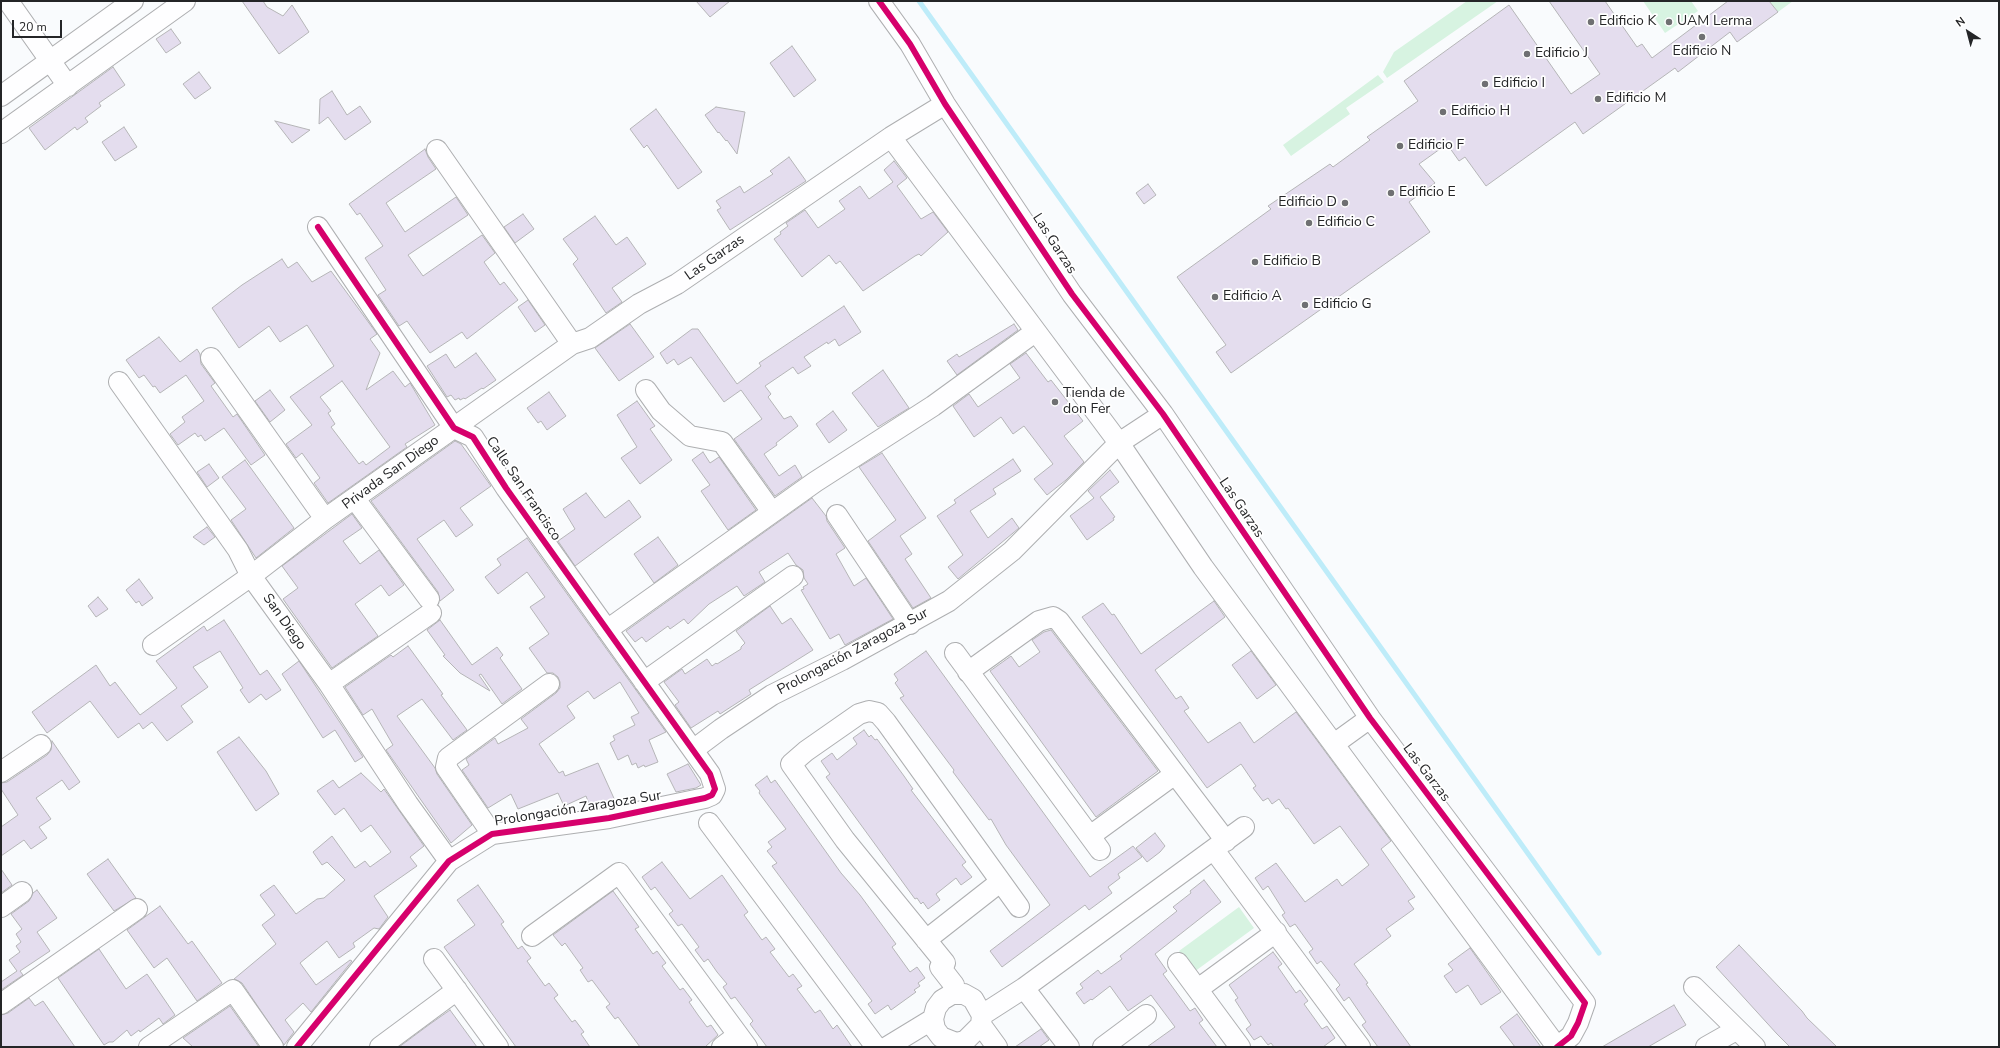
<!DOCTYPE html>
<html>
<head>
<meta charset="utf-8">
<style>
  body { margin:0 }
  #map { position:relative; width:2000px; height:1048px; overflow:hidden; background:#f9fbfd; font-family:"Nunito Sans",sans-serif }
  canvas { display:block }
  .frame { position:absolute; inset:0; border:2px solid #242527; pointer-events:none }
  .north { position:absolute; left:1948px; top:12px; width:40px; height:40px; -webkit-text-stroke:3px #fff; paint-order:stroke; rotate:324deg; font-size:11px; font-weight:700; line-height:16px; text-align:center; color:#242527 }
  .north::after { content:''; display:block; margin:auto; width:14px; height:18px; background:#242527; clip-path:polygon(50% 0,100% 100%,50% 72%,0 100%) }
  .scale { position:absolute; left:12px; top:20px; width:50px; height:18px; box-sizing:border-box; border:2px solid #242527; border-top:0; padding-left:5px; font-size:12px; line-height:14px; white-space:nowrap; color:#242527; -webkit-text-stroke:3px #fff; paint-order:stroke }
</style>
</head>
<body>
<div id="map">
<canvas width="2000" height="1048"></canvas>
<div class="frame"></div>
<div class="north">N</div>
<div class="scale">20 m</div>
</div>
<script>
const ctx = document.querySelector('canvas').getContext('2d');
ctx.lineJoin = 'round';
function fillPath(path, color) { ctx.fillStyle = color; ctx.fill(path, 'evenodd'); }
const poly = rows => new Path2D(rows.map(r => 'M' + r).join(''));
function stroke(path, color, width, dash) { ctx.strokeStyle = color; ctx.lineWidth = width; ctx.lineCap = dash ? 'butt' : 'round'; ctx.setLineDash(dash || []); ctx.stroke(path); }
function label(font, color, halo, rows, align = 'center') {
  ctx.font = font + ' "Nunito Sans",sans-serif'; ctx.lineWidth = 3.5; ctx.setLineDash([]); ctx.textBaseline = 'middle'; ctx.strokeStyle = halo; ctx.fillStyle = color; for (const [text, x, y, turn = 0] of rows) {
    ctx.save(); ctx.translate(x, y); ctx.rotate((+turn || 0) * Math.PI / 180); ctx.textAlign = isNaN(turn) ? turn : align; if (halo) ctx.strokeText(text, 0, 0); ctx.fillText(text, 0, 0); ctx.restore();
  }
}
const green = poly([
  [1467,1,1498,1,1387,78,1383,72,1394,52],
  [1643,1,1691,1,1698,11,1665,33],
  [1769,1,1793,1,1778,12],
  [1378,75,1384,82,1346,108,1350,114,1291,156,1283,145],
  [1239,907,1254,928,1194,972,1179,951]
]);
const stream = poly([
  [919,1,1599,953]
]);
const building = poly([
  [242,1,263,1,267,7,283,16,292,5,309,32,279,54,242,1],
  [696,1,730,1,710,17,696,1],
  [1549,1,1605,1,1637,47,1642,44,1652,58,1728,1,1769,1,1778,12,1737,42,1730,32,1678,72,1675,68,1583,134,1575,122,1486,186,1465,157,1459,161,1447,144,1419,164,1435,183,1409,202,1430,232,1231,373,1216,352,1226,345,1177,277,1271,209,1268,206,1330,164,1333,167,1370,140,1367,137,1418,101,1404,81,1509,5,1571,94,1600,74,1549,1],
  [171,29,181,43,166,53,156,39,171,29],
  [792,46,816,80,794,97,770,63,792,46],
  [113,67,125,85,99,103,101,106,85,118,88,122,77,130,75,127,45,150,29,128,113,67],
  [199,72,211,88,195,99,183,84,199,72],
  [332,91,347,115,360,106,371,122,345,140,328,117,319,124,320,99,332,91],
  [716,107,745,112,737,154,727,140,726,141,719,132,718,133,705,115,716,107],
  [656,109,702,172,678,189,647,145,644,148,630,129,656,109],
  [275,121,310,130,292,143,275,121],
  [124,127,137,147,115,161,102,142,124,127],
  [425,149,428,157,436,169,386,203,405,232,456,197,468,215,408,255,423,276,482,235,495,253,484,262,500,285,504,282,518,300,467,339,462,332,430,353,407,321,399,326,378,295,386,290,365,258,383,246,360,213,357,215,349,204,425,149],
  [789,157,806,181,730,230,717,210,721,208,716,201,740,186,744,193,773,174,770,171,789,157],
  [894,161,907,178,897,186,921,219,933,212,948,232,921,256,919,254,915,256,863,291,840,261,836,264,829,255,802,277,774,239,781,234,780,232,788,226,786,223,805,210,818,228,845,209,839,201,860,186,869,199,893,182,884,170,894,161],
  [1148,184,1156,195,1144,204,1136,193,1148,184],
  [523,214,534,229,515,243,504,227,523,214],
  [595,216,616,245,627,237,646,264,612,288,622,302,606,313,573,264,578,259,563,239,595,216],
  [282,259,288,268,297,262,312,282,331,271,377,334,370,339,380,353,366,390,393,371,405,387,410,383,435,425,405,444,407,447,328,503,314,483,320,478,302,453,296,458,286,444,312,425,290,397,334,366,307,325,280,342,269,326,239,348,212,308,242,285,282,259],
  [342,381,390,447,366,465,363,461,359,464,331,427,335,424,328,413,331,411,320,397,342,381],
  [528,300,545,325,535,332,518,307,528,300],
  [844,306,861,332,839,346,835,339,828,344,827,342,804,357,811,366,798,374,793,367,765,386,771,394,768,397,784,419,791,416,798,426,776,443,777,445,764,454,779,476,795,465,802,477,775,496,734,439,762,419,741,390,724,402,691,357,678,365,674,359,667,364,660,353,692,329,698,329,737,384,761,366,759,363,844,306],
  [630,324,654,357,619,381,595,348,630,324],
  [1014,324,1018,330,957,375,947,361,957,354,959,357,1014,324],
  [159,337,180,362,197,349,200,354,201,364,215,383,211,386,233,417,237,414,265,455,251,465,224,428,205,441,201,435,198,437,195,433,178,445,170,434,185,422,182,417,204,401,186,375,160,393,155,386,153,387,144,375,139,378,126,360,159,337],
  [476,353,496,380,483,389,482,388,465,399,464,398,460,400,459,398,455,400,451,395,447,397,427,366,446,354,455,368,476,353],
  [1026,353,1048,382,1051,380,1083,421,1064,436,1084,462,1066,480,1047,495,1034,479,1053,464,1024,426,1013,434,1001,417,974,437,953,406,969,394,978,407,1020,378,1010,364,1026,353],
  [883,370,909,408,878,427,852,393,883,370],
  [270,390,285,410,270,422,255,401,270,390],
  [549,392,566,416,547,430,541,421,538,423,527,408,549,392],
  [637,401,655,426,650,429,672,460,640,484,621,458,637,447,617,415,637,401],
  [833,411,847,430,829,443,816,424,833,411],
  [455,441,461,444,491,486,460,508,473,525,456,537,444,520,417,539,454,590,440,601,438,592,371,501,455,441],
  [703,452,710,463,719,457,756,510,728,530,701,491,710,485,692,460,703,452],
  [882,453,926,518,900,536,912,554,905,559,931,598,913,608,868,541,896,520,859,467,882,453],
  [1013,459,1021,471,993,489,996,494,970,511,988,538,1012,518,1019,528,958,579,948,567,963,555,937,516,956,503,954,500,1013,459],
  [245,460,294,528,256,558,231,520,246,509,222,477,245,460],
  [209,464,219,478,207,487,197,472,209,464],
  [1110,470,1119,482,1100,497,1115,517,1113,518,1114,520,1087,540,1070,516,1094,498,1088,491,1110,470],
  [586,493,605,518,629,500,641,517,575,566,558,541,575,529,563,509,586,493],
  [812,498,826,516,827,521,845,548,836,554,854,586,866,578,893,619,845,645,839,634,830,639,801,590,804,589,803,587,808,584,804,578,803,570,796,565,788,553,759,572,765,582,744,596,737,586,709,604,688,624,684,619,670,629,668,626,646,642,642,637,635,642,626,631,812,498],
  [352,514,362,528,343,541,360,564,379,550,404,585,389,596,381,585,355,604,378,636,332,668,283,599,298,588,282,566,352,514],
  [207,527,215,537,204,545,193,537,207,527],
  [658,537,678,565,654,583,634,554,658,537],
  [527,538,666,732,649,740,658,762,645,767,644,765,638,768,636,763,632,765,628,755,618,760,610,743,615,740,613,736,635,725,631,717,639,713,620,682,594,699,588,691,567,706,575,718,539,744,559,773,563,771,565,776,598,763,617,805,591,809,586,796,564,806,558,793,518,809,511,794,488,808,462,770,469,765,466,759,495,738,498,744,528,728,521,719,556,693,560,688,560,682,558,677,553,673,547,673,529,648,549,634,530,607,545,597,527,572,498,594,485,577,501,565,497,559,527,538],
  [139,579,153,598,142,606,139,601,136,603,126,590,139,579],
  [98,597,108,609,96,617,88,606,98,597],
  [1214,601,1225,617,1155,670,1176,699,1181,696,1189,708,1184,711,1208,743,1240,722,1254,743,1296,712,1391,841,1381,849,1415,897,1408,901,1414,909,1386,929,1391,936,1354,964,1368,983,1366,984,1411,1047,1378,1047,1362,1025,1366,1022,1349,997,1344,1001,1336,989,1340,985,1321,961,1317,964,1309,952,1313,949,1295,924,1290,927,1282,915,1285,913,1268,886,1263,890,1255,878,1276,863,1305,902,1337,879,1342,886,1369,865,1340,826,1314,844,1288,808,1286,809,1279,799,1272,804,1268,798,1263,801,1253,788,1256,786,1241,764,1207,788,1082,617,1103,603,1112,615,1114,614,1141,654,1214,601],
  [770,606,782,624,791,618,813,650,749,690,751,694,720,714,718,711,691,728,675,705,679,702,664,682,682,669,685,674,707,659,712,666,716,663,717,664,741,649,741,647,745,643,736,631,770,606],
  [224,620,260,675,267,670,281,690,266,700,261,694,249,703,240,690,243,688,220,651,193,667,208,687,181,706,193,722,167,741,152,722,143,729,139,723,118,738,90,701,47,733,32,712,96,665,110,686,115,682,140,715,177,688,156,661,204,626,207,631,224,620],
  [440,620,472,665,497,647,503,655,500,658,522,689,502,704,481,674,479,675,490,691,460,673,443,656,445,655,427,630,440,620],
  [1051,630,1158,771,1096,817,990,671,1011,656,1019,667,1040,652,1032,640,1044,632,1051,630],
  [408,646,443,694,441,695,467,730,453,740,422,699,397,716,435,768,437,774,472,825,451,843,386,750,393,745,372,709,363,715,345,687,391,655,393,657,408,646],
  [926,651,1090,877,1133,846,1142,857,1118,874,1120,878,1108,887,1112,893,1089,910,1085,905,1002,967,990,951,1050,905,1006,845,991,819,989,820,953,772,954,770,900,698,904,696,895,683,898,680,894,674,926,651],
  [1251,651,1276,685,1257,699,1232,665,1251,651],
  [299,661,363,757,355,762,335,730,323,738,282,674,299,661],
  [864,730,869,737,871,735,875,740,877,739,904,776,913,789,911,790,966,862,962,865,972,877,961,885,956,878,936,894,940,900,928,909,923,902,921,904,917,898,915,899,826,777,830,774,821,761,832,753,837,760,857,744,853,738,864,730],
  [239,737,266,771,279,794,256,811,217,752,239,737],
  [52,741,80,782,69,790,62,780,36,798,51,819,39,827,47,838,31,849,24,840,1,856,1,827,18,815,1,789,1,783,7,782,47,755,51,750,52,741],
  [688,764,701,785,696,788,676,792,667,774,688,764],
  [361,773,381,792,384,789,424,846,410,857,417,866,374,896,388,917,379,929,374,928,353,943,355,947,339,958,327,941,300,963,316,985,350,960,352,961,311,1012,303,1003,285,1020,294,1032,284,1045,242,983,234,979,276,944,262,925,275,915,260,895,274,885,296,914,317,899,324,898,345,880,327,862,322,865,313,852,332,836,355,868,365,861,370,867,391,852,371,825,361,832,344,808,335,815,317,791,333,780,339,788,361,773],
  [767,776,771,783,775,780,841,873,860,895,896,944,892,947,910,972,917,967,925,978,918,983,920,986,914,990,916,992,891,1010,888,1005,875,1014,868,1004,872,1001,772,866,777,863,767,851,772,847,768,842,786,829,759,793,760,791,755,785,767,776],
  [1155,833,1165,846,1160,852,1147,862,1136,848,1155,833],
  [108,859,136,898,114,911,87,874,108,859],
  [662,862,690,899,722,875,748,912,744,915,762,940,766,937,775,949,770,952,789,977,793,974,802,986,797,989,815,1013,820,1010,833,1029,837,1025,852,1047,767,1047,750,1024,753,1021,735,997,731,999,723,987,727,984,717,972,708,959,704,962,695,950,699,947,682,924,678,926,669,914,673,911,655,887,651,890,642,877,662,862],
  [1,869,12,885,1,893,1,869],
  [1204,880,1221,902,1155,954,1167,971,1163,974,1190,1011,1195,1008,1203,1020,1199,1023,1217,1047,1147,1047,1175,1027,1151,995,1128,1011,1110,986,1092,1000,1091,999,1084,1004,1076,993,1083,988,1080,984,1098,970,1101,974,1122,959,1120,956,1177,911,1173,907,1191,893,1190,891,1204,880],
  [478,885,504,922,501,924,518,949,522,946,531,958,527,961,545,986,549,983,558,995,554,998,572,1022,575,1020,584,1032,581,1034,590,1047,516,1047,444,947,475,925,457,900,478,885],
  [37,890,57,918,37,932,50,951,20,971,23,975,1,990,1,982,17,971,9,960,20,952,16,946,21,942,16,934,22,929,11,914,29,901,33,893,37,890],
  [613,891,639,927,635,929,653,954,657,951,666,963,662,966,680,990,683,988,692,1000,689,1002,698,1015,707,1027,711,1025,718,1035,705,1047,640,1047,618,1017,615,1019,606,1007,610,1004,592,980,588,982,580,970,583,968,565,943,562,946,553,935,613,891],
  [160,906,188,944,192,941,222,983,197,1001,167,958,154,968,127,930,160,906],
  [1739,945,1802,1011,1807,1018,1837,1047,1790,1047,1777,1034,1716,967,1739,945],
  [1470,948,1501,992,1481,1005,1468,985,1456,993,1444,976,1453,970,1448,964,1470,948],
  [99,949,126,989,147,974,175,1015,163,1024,159,1018,140,1032,139,1030,131,1036,127,1030,113,1042,109,1042,104,1045,58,978,99,949],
  [1273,952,1282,964,1278,967,1296,993,1300,990,1308,1001,1304,1004,1322,1029,1327,1026,1335,1038,1323,1047,1274,1047,1271,1043,1268,1045,1261,1036,1254,1040,1246,1029,1251,1025,1235,1000,1238,998,1229,985,1273,952],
  [29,998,35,1006,43,1001,75,1047,1,1047,1,1015,8,1013,29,998],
  [1674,1005,1686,1025,1648,1047,1602,1047,1674,1005],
  [230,1006,259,1047,193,1047,183,1038,230,1006],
  [450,1010,477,1047,399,1047,430,1024,450,1010],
  [1517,1014,1541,1047,1515,1047,1500,1027,1517,1014],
  [1041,1029,1049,1040,1039,1047,1015,1047,1041,1029]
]);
const street = poly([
  [8,1,68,86],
  [879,1,910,44,945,104,1072,294,1163,414,1370,718,1585,1003,1578,1023,1571,1036,1557,1047],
  [1,96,133,1],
  [1,133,185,1],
  [891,137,1119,443,1203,567,1557,1047],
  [437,150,572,344],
  [211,358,325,519],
  [119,382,238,550,251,576,329,684,408,804,449,861],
  [646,390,661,411,690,436,722,442,772,512],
  [355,499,429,599],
  [837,515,910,624],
  [607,630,815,482,933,406,1035,332],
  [153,645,251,576,325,519,572,344,590,338,639,304,677,284,891,137,945,104],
  [955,653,1100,850],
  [968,672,1039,621,1053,617,1059,621,1226,841],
  [644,682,793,576],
  [329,684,431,613],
  [1334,744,1370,718],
  [693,750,721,729,772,695,842,660,949,601,1012,551,1119,443,1163,414],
  [1,772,41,745],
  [709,823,876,1047],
  [492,834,446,767,448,758,549,684],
  [1090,836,1175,774],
  [1214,850,1360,1047],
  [1,907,22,892],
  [532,936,619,873,747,1047],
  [926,940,1000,882],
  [434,959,498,1047],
  [1178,963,1240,1047],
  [1694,987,1755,1047],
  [1024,988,1069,1047],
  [1198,989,1276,932],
  [952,994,954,985,940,967,945,963,845,840,791,764,806,751,859,714,869,711,878,713,886,722,1019,907],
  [952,994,964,994,973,999,982,1015,981,1025,965,1041,956,1043,941,1037,935,1029,933,1019,936,1008,942,1000,952,994],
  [1,1004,137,909],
  [982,1015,1024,988,1244,827],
  [981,1025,997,1047],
  [149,1047,233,990,273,1047],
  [297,1047,449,861,492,834,609,818,705,798,712,795,715,789,710,774,506,488,473,437,454,428,318,227],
  [380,1047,457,990],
  [722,1047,738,1035],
  [887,1047,933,1019],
  [1103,1047,1146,1015],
  [1706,1047,1736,1030]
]);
const cycleway = poly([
  [879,1,910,44,945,104,1072,294,1163,414,1370,718,1585,1003,1578,1023,1571,1036,1557,1047],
  [297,1047,449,861,492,834,609,818,705,798,712,795,715,789,710,774,506,488,473,437,454,428,318,227]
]);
const markers = [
  [1591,22,4,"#6f7072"],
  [1669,22,4,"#6f7072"],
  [1702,37,4,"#6f7072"],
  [1527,54,4,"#6f7072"],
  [1485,84,4,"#6f7072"],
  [1598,99,4,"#6f7072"],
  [1443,112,4,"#6f7072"],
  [1400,146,4,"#6f7072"],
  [1391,193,4,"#6f7072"],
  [1345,203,4,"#6f7072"],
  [1309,223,4,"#6f7072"],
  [1255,262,4,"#6f7072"],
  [1215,297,4,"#6f7072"],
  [1305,305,4,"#6f7072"],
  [1055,402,4,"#6f7072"]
];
const poiNames = [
  ["Edificio K",1599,22],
  ["UAM Lerma",1677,22],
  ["Edificio N",1702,52,"center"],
  ["Edificio J",1535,54],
  ["Edificio I",1493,84],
  ["Edificio M",1606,99],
  ["Edificio H",1451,112],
  ["Edificio F",1408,146],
  ["Edificio E",1399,193],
  ["Edificio D",1337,203,"right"],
  ["Edificio C",1317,223],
  ["Edificio B",1263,262],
  ["Edificio A",1223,297],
  ["Edificio G",1313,305],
  ["Tienda de",1063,394],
  ["don Fer",1063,410]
];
const streetNames = [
  ["Las Garzas",1054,244,57],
  ["Las Garzas",715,258,-35],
  ["Privada San Diego",391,473,-36],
  ["Calle San Francisco",523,489,56],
  ["Las Garzas",1241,508,56],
  ["San Diego",284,622,55],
  ["Prolongación Zaragoza Sur",853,652,-28],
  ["Las Garzas",1426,773,53],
  ["Prolongación Zaragoza Sur",578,809,-9]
];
fillPath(green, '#d7f3e1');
stroke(stream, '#beecf9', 5);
fillPath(building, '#e4ddee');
stroke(building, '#b5b5b7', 1);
stroke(street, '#aeafb1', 22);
stroke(street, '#fefeff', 20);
stroke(cycleway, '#d6006c', 6);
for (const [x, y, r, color] of markers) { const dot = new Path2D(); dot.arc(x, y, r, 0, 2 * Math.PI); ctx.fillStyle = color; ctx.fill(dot); stroke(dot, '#fff', 1.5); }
label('14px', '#242527', '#fff', poiNames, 'left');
label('14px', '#242527', '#fff', streetNames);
</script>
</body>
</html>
